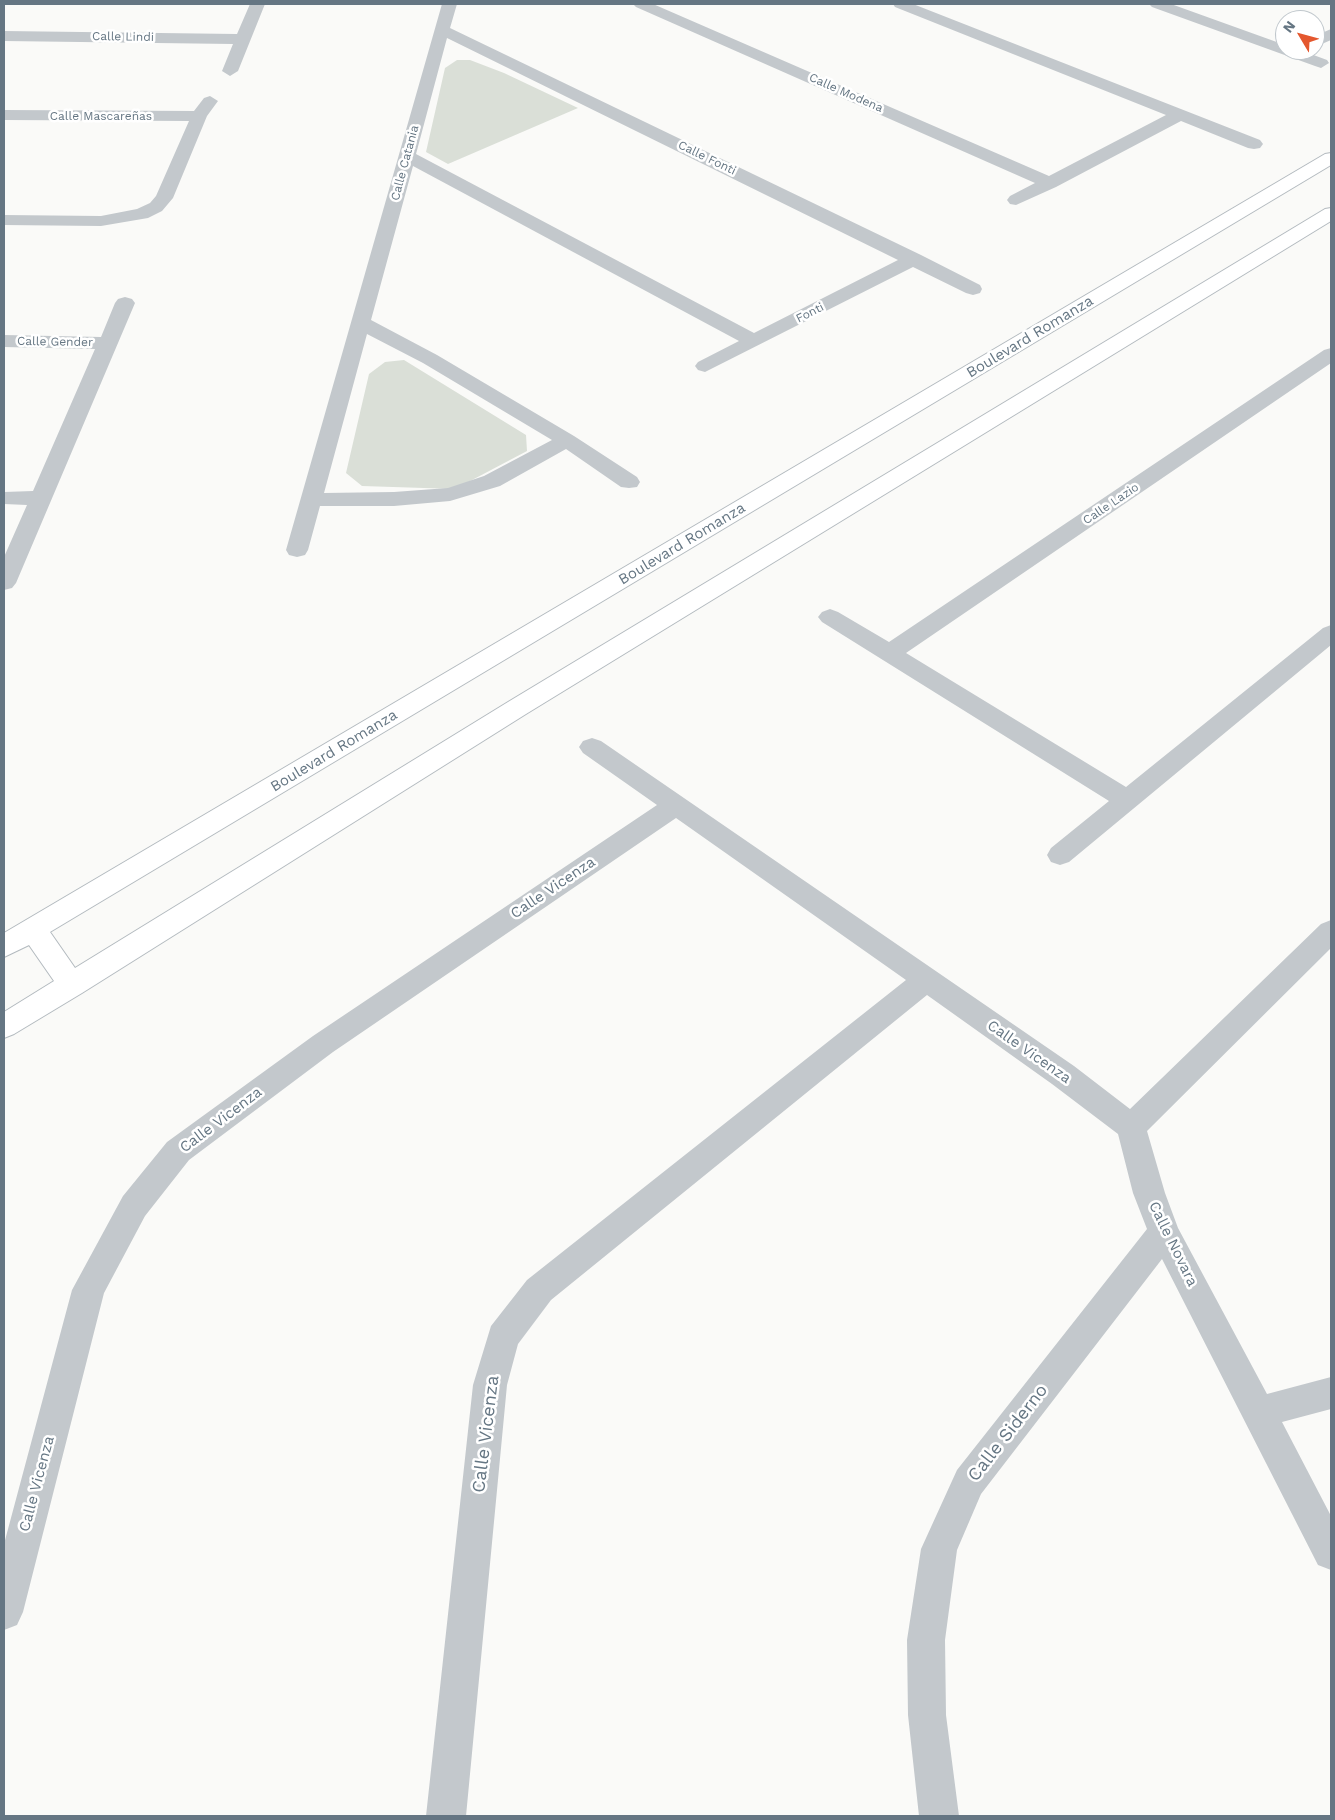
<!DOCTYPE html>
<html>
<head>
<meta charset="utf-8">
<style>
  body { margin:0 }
  #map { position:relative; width:1335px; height:1820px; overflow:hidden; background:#fafaf8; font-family:"Work Sans",sans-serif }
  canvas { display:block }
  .frame { position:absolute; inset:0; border:5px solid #657683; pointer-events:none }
  .north { position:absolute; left:1275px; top:10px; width:50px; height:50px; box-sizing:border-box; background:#fff; border:1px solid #c1c8cd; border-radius:50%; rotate:307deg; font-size:14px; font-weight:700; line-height:20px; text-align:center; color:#657683 }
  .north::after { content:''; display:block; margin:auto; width:18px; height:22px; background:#e4572e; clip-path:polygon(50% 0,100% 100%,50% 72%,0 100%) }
</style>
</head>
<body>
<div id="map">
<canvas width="1335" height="1820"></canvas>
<div class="frame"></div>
<div class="north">N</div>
</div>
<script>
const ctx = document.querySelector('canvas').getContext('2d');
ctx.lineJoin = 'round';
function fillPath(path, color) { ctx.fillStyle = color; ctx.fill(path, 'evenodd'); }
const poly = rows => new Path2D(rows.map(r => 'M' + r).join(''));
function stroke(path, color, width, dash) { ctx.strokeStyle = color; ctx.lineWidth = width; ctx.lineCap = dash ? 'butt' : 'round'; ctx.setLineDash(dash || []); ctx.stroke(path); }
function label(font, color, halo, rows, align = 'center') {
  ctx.font = font + ' "Work Sans",sans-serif'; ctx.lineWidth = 5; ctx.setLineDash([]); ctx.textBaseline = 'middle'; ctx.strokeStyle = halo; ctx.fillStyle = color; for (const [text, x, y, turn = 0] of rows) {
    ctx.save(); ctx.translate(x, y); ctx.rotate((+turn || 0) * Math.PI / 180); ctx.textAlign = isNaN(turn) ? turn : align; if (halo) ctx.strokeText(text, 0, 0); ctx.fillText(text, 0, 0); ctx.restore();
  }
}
const green = poly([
  [457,60,470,60,504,73,578,108,448,164,426,152,445,68],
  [404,360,526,435,527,451,455,489,362,486,346,473,369,374,385,362]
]);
const street = poly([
  [250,4,265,4,238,71,230,76,222,71,233,44,4,41,4,31,237,34,250,4],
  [442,4,457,4,450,28,921,255,980,285,982,289,980,293,973,295,966,293,913,267,705,372,698,370,695,366,698,362,739,341,413,166,371,320,437,355,574,436,637,477,640,482,637,487,629,488,621,487,566,449,500,486,450,501,394,506,320,506,308,550,305,555,297,557,289,555,286,550,442,4],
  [447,38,898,260,754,333,416,154,447,38],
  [367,334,423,363,552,440,484,476,448,488,394,492,324,493,367,334],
  [633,4,653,4,1049,176,1166,115,895,7,893,4,913,4,1260,140,1263,144,1260,148,1254,149,1248,148,1181,121,1056,187,1016,205,1010,204,1007,200,1010,196,1035,183,636,7,633,4],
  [1149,4,1171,4,1285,45,1285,50,1300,50,1327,60,1329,63,1321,68,1315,66,1152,7,1149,4],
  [1331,29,1331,40,1315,47,1315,36,1331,29],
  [210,96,218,101,207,116,173,198,162,211,148,218,101,226,4,225,4,215,101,216,137,209,150,203,156,196,189,121,4,120,4,110,194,111,204,98,210,96],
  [125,297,132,299,135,303,16,583,12,588,4,590,4,557,27,505,4,504,4,492,33,491,95,349,4,347,4,335,101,337,115,303,118,299,125,297],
  [1331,348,1331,363,906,653,1126,787,1323,628,1331,625,1331,645,1069,862,1060,865,1051,862,1047,855,1051,848,1109,801,822,622,818,617,822,612,830,609,838,612,889,642,1324,350,1331,348],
  [592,738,601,741,1074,1066,1130,1109,1321,924,1331,920,1331,948,1147,1131,1165,1193,1178,1228,1267,1394,1331,1377,1331,1409,1282,1422,1331,1516,1331,1570,1318,1565,1162,1259,981,1494,957,1550,945,1640,946,1715,959,1816,919,1816,908,1715,907,1640,921,1549,957,1470,1147,1229,1133,1193,1118,1134,1052,1084,927,995,551,1300,518,1344,507,1385,466,1816,426,1816,473,1385,491,1326,527,1280,906,980,676,818,333,1052,189,1160,145,1216,104,1293,23,1612,17,1625,4,1630,4,1544,72,1290,123,1196,167,1142,313,1036,657,805,583,753,579,747,583,741,592,738]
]);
const secondary = poly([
  [1331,153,1331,165,50,932,75,968,508,702,1325,209,1331,208,1331,221,526,714,82,993,14,1034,4,1038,4,1012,54,981,29,945,4,957,4,933,1325,154,1331,153]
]);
const farStreetnames = [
  ["Calle Lindi",123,37,1],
  ["Calle Modena",846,93,24],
  ["Calle Mascareñas",101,116],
  ["Calle Fonti",707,158,26],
  ["Calle Catania",405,163,-75],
  ["Fonti",810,313,-27],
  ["Calle Gender",55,342,1],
  ["Calle Lazio",1111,504,-34]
];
const streetNames = [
  ["Boulevard Romanza",1030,337,-31],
  ["Boulevard Romanza",682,544,-31],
  ["Boulevard Romanza",334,751,-31],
  ["Calle Vicenza",553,888,-34],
  ["Calle Vicenza",1029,1052,35],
  ["Calle Vicenza",221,1120,-37],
  ["Calle Novara",1173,1244,64],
  ["Calle Vicenza",37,1484,-75]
];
const nearStreetnames = [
  ["Calle Siderno",1008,1433,-52],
  ["Calle Vicenza",486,1434,-83]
];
fillPath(green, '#dadfd7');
stroke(secondary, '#b3babf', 2);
fillPath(street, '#c3c8cc');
fillPath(secondary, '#fff');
label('12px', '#657683', '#fff', farStreetnames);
label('15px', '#657683', '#fff', streetNames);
label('18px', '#657683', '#fff', nearStreetnames);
</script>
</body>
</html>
